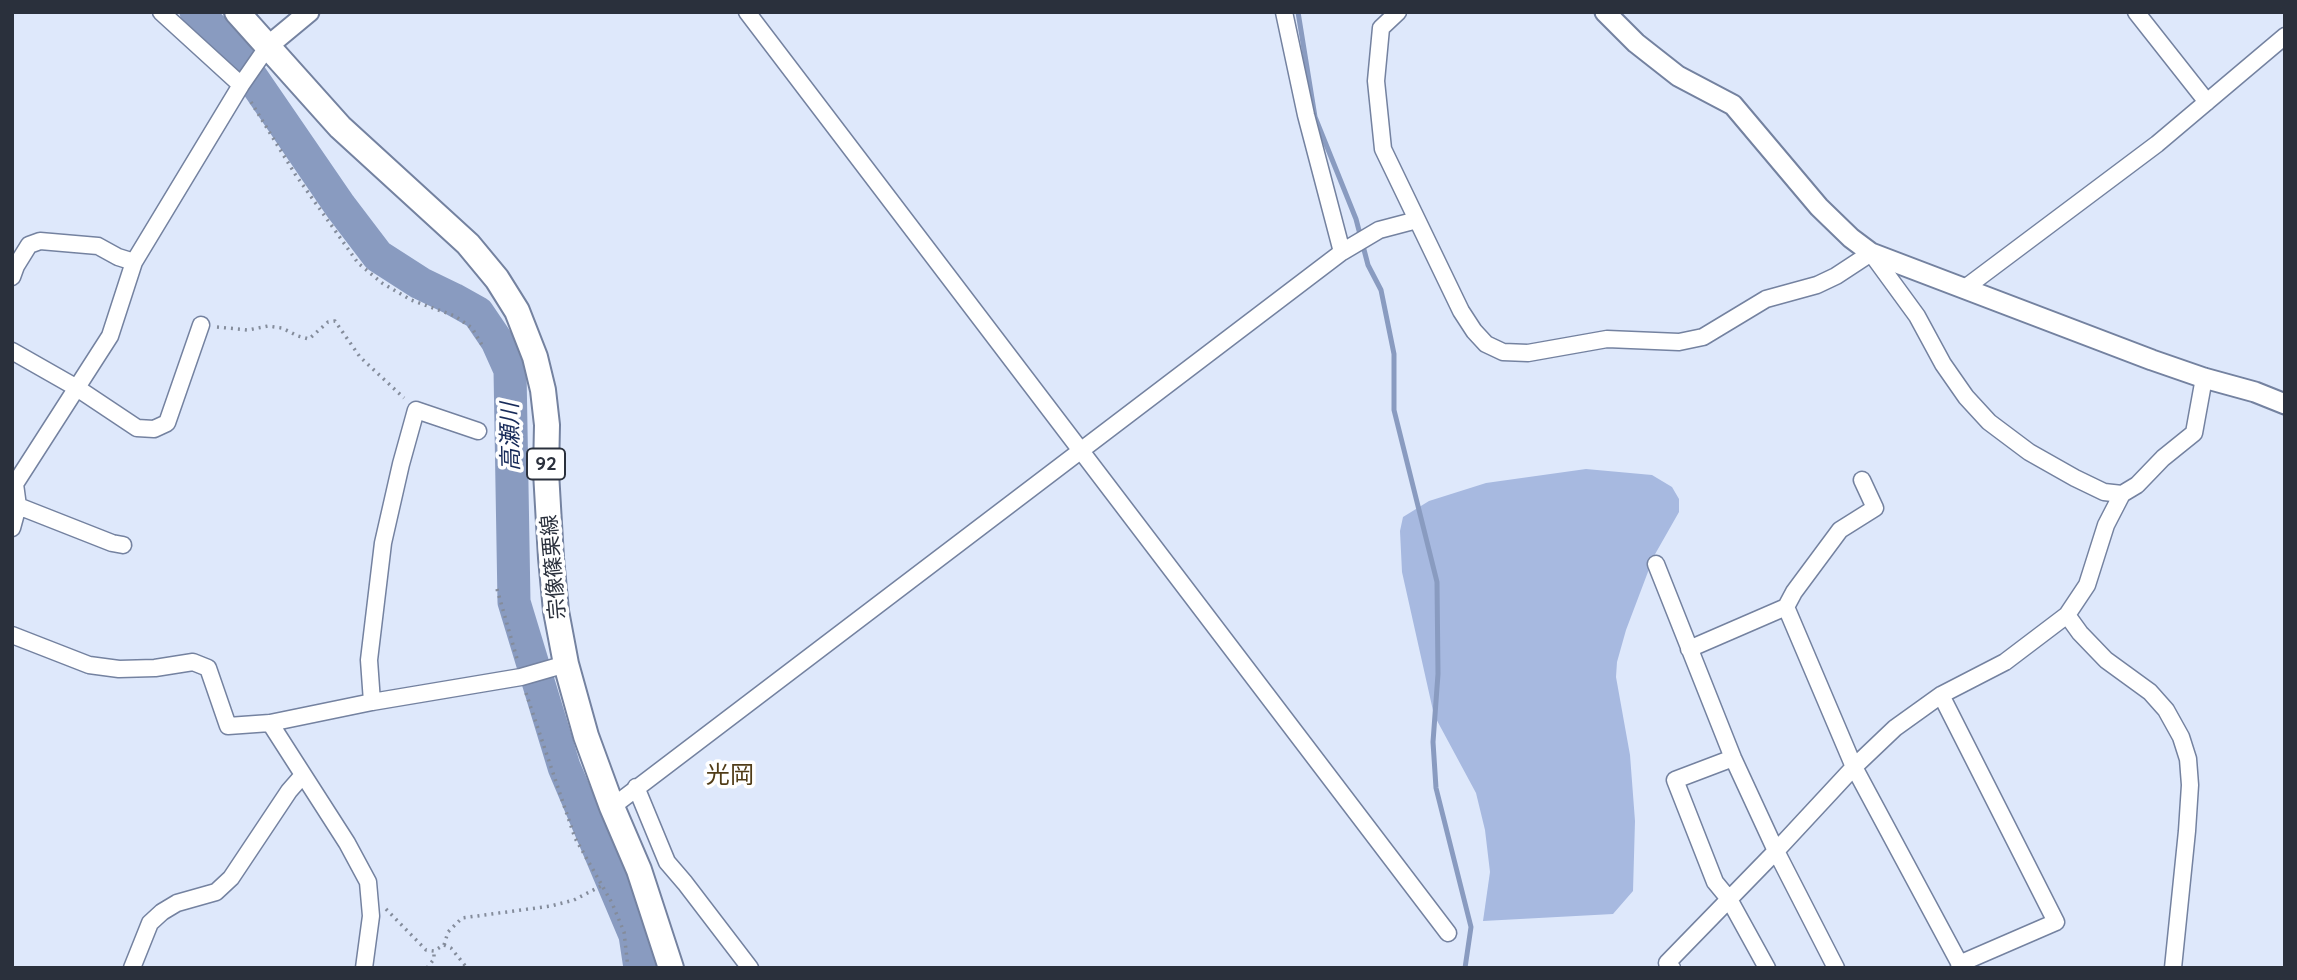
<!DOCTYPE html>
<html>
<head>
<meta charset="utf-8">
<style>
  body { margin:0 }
  #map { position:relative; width:2297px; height:980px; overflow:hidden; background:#dee8fb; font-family:Quicksand,sans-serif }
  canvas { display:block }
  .frame { position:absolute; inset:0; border:14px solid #2a303c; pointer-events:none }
</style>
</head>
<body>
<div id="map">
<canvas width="2297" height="980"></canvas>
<div class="frame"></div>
</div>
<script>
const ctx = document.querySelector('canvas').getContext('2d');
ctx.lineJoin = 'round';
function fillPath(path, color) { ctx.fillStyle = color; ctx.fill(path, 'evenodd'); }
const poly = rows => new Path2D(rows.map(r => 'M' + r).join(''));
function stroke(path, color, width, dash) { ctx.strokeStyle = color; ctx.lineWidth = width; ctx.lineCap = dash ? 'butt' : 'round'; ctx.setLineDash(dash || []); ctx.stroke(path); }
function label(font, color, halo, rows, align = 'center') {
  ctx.font = font + ' Quicksand,"Noto Sans JP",sans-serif'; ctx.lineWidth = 7; ctx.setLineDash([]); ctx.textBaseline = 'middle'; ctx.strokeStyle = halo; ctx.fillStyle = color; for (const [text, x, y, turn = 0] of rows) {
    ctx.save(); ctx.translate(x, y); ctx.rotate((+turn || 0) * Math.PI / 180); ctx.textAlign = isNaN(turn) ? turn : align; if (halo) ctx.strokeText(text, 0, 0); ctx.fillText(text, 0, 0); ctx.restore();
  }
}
const forest = poly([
  [1586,469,1652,475,1672,487,1679,499,1679,512,1654,556,1626,630,1617,662,1616,677,1630,755,1635,821,1633,891,1613,914,1483,921,1490,872,1485,830,1476,793,1434,715,1402,572,1400,531,1403,517,1429,501,1486,483]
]);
const stream = poly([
  [1298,12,1315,117,1356,219,1368,265,1381,290,1394,354,1394,410,1437,582,1438,674,1433,742,1436,788,1471,927,1465,968]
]);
const river = poly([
  [196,12,231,47,340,206,378,256,420,283,453,299,478,313,497,341,510,370,514,602,564,767,635,935,640,968]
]);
const path = poly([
  [251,102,295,174,358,263,382,283,411,300,455,316,472,328,482,345],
  [217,327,248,330,268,326,282,328,298,336,309,339,328,322,335,321,360,357,404,398],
  [497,589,518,662],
  [526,693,575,838,612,903,624,932,628,968],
  [386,909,426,950,434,951,444,945,448,932,462,918,551,906,574,900,601,886],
  [444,945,451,948,467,968],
  [427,968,434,959,434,951]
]);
const minor = poly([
  [161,12,241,85],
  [747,12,1448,933],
  [1284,12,1306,115,1342,252],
  [1398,12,1381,28,1376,81,1383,149,1461,311,1474,331,1486,344,1503,352,1528,353,1607,339,1679,342,1703,337,1766,299,1817,285,1836,276,1871,253,1917,316,1943,364,1966,397,1989,422,2029,452,2075,478,2104,492,2122,494],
  [2136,12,2207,102],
  [12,277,16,266,29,245,40,241,98,246,118,257,134,262],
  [1965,288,2157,144,2285,36],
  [12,351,77,388,137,428,154,429,167,423,201,325],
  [18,506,112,543,123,545],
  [12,528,18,506,15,484,110,336,134,262,241,85,268,46],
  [1656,564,1733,758,1776,851,1836,968],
  [1786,607,1854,767,1962,968],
  [2067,615,2080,633,2106,660,2150,692,2166,710,2181,737,2188,759,2190,785,2187,831,2173,968],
  [12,635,89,665,119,669,155,668,193,662,208,668,228,726,270,723,372,702,521,677,566,664],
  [1689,649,1786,607,1794,592,1840,530,1875,508,1862,480],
  [1941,695,2056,922,1959,964],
  [372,702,369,660,383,543,401,464,416,410,478,431],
  [270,723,347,843,368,882,371,916,364,968],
  [1733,758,1675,780,1715,882,1729,899,1767,968],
  [636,787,667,862,685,883,750,968],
  [612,807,1342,252,1379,230,1417,220],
  [132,968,150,923,162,912,177,903,216,892,231,878,289,791,303,775],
  [1672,968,1667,963,1776,851,1854,767,1895,728,1941,695,2005,662,2067,615,2087,585,2106,525,2122,494,2137,485,2163,458,2194,433,2204,378]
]);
const tertiary = poly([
  [1605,12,1636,43,1678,76,1733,105,1819,207,1851,238,1871,253,2152,360,2204,378,2255,392,2285,404],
  [268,46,309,12]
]);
const primary = poly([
  [237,12,340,127,468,244,497,279,517,311,535,357,543,390,547,425,546,472,551,558,556,611,566,664,586,736,612,807,639,870,671,968]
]);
const shields = [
  [546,464,38]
];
const shieldNames = [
  ["92",546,464]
];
const streetNames = [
  ["宗像篠栗線",554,567,-95]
];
const waterNames = [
  ["高瀬川",511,437,-91]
];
const quarterNames = [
  ["光岡",730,776]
];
fillPath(forest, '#a7b9e0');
stroke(stream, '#899bc0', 5);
stroke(river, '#899bc0', 33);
stroke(minor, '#7482a0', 19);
stroke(tertiary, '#7482a0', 23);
stroke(primary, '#7482a0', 28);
stroke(path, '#848c9b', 3.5, [2, 5]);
stroke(minor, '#fff', 16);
stroke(tertiary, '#fff', 19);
stroke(primary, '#fff', 24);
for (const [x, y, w] of shields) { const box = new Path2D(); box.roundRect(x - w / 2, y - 15.5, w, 31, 5); ctx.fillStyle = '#fff'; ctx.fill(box); stroke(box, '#2a303c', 2); }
label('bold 19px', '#2a303c', null, shieldNames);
label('21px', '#2a303c', '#fff', streetNames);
label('italic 23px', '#182b5a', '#fff', waterNames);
label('24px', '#503c17', '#fff', quarterNames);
</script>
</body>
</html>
